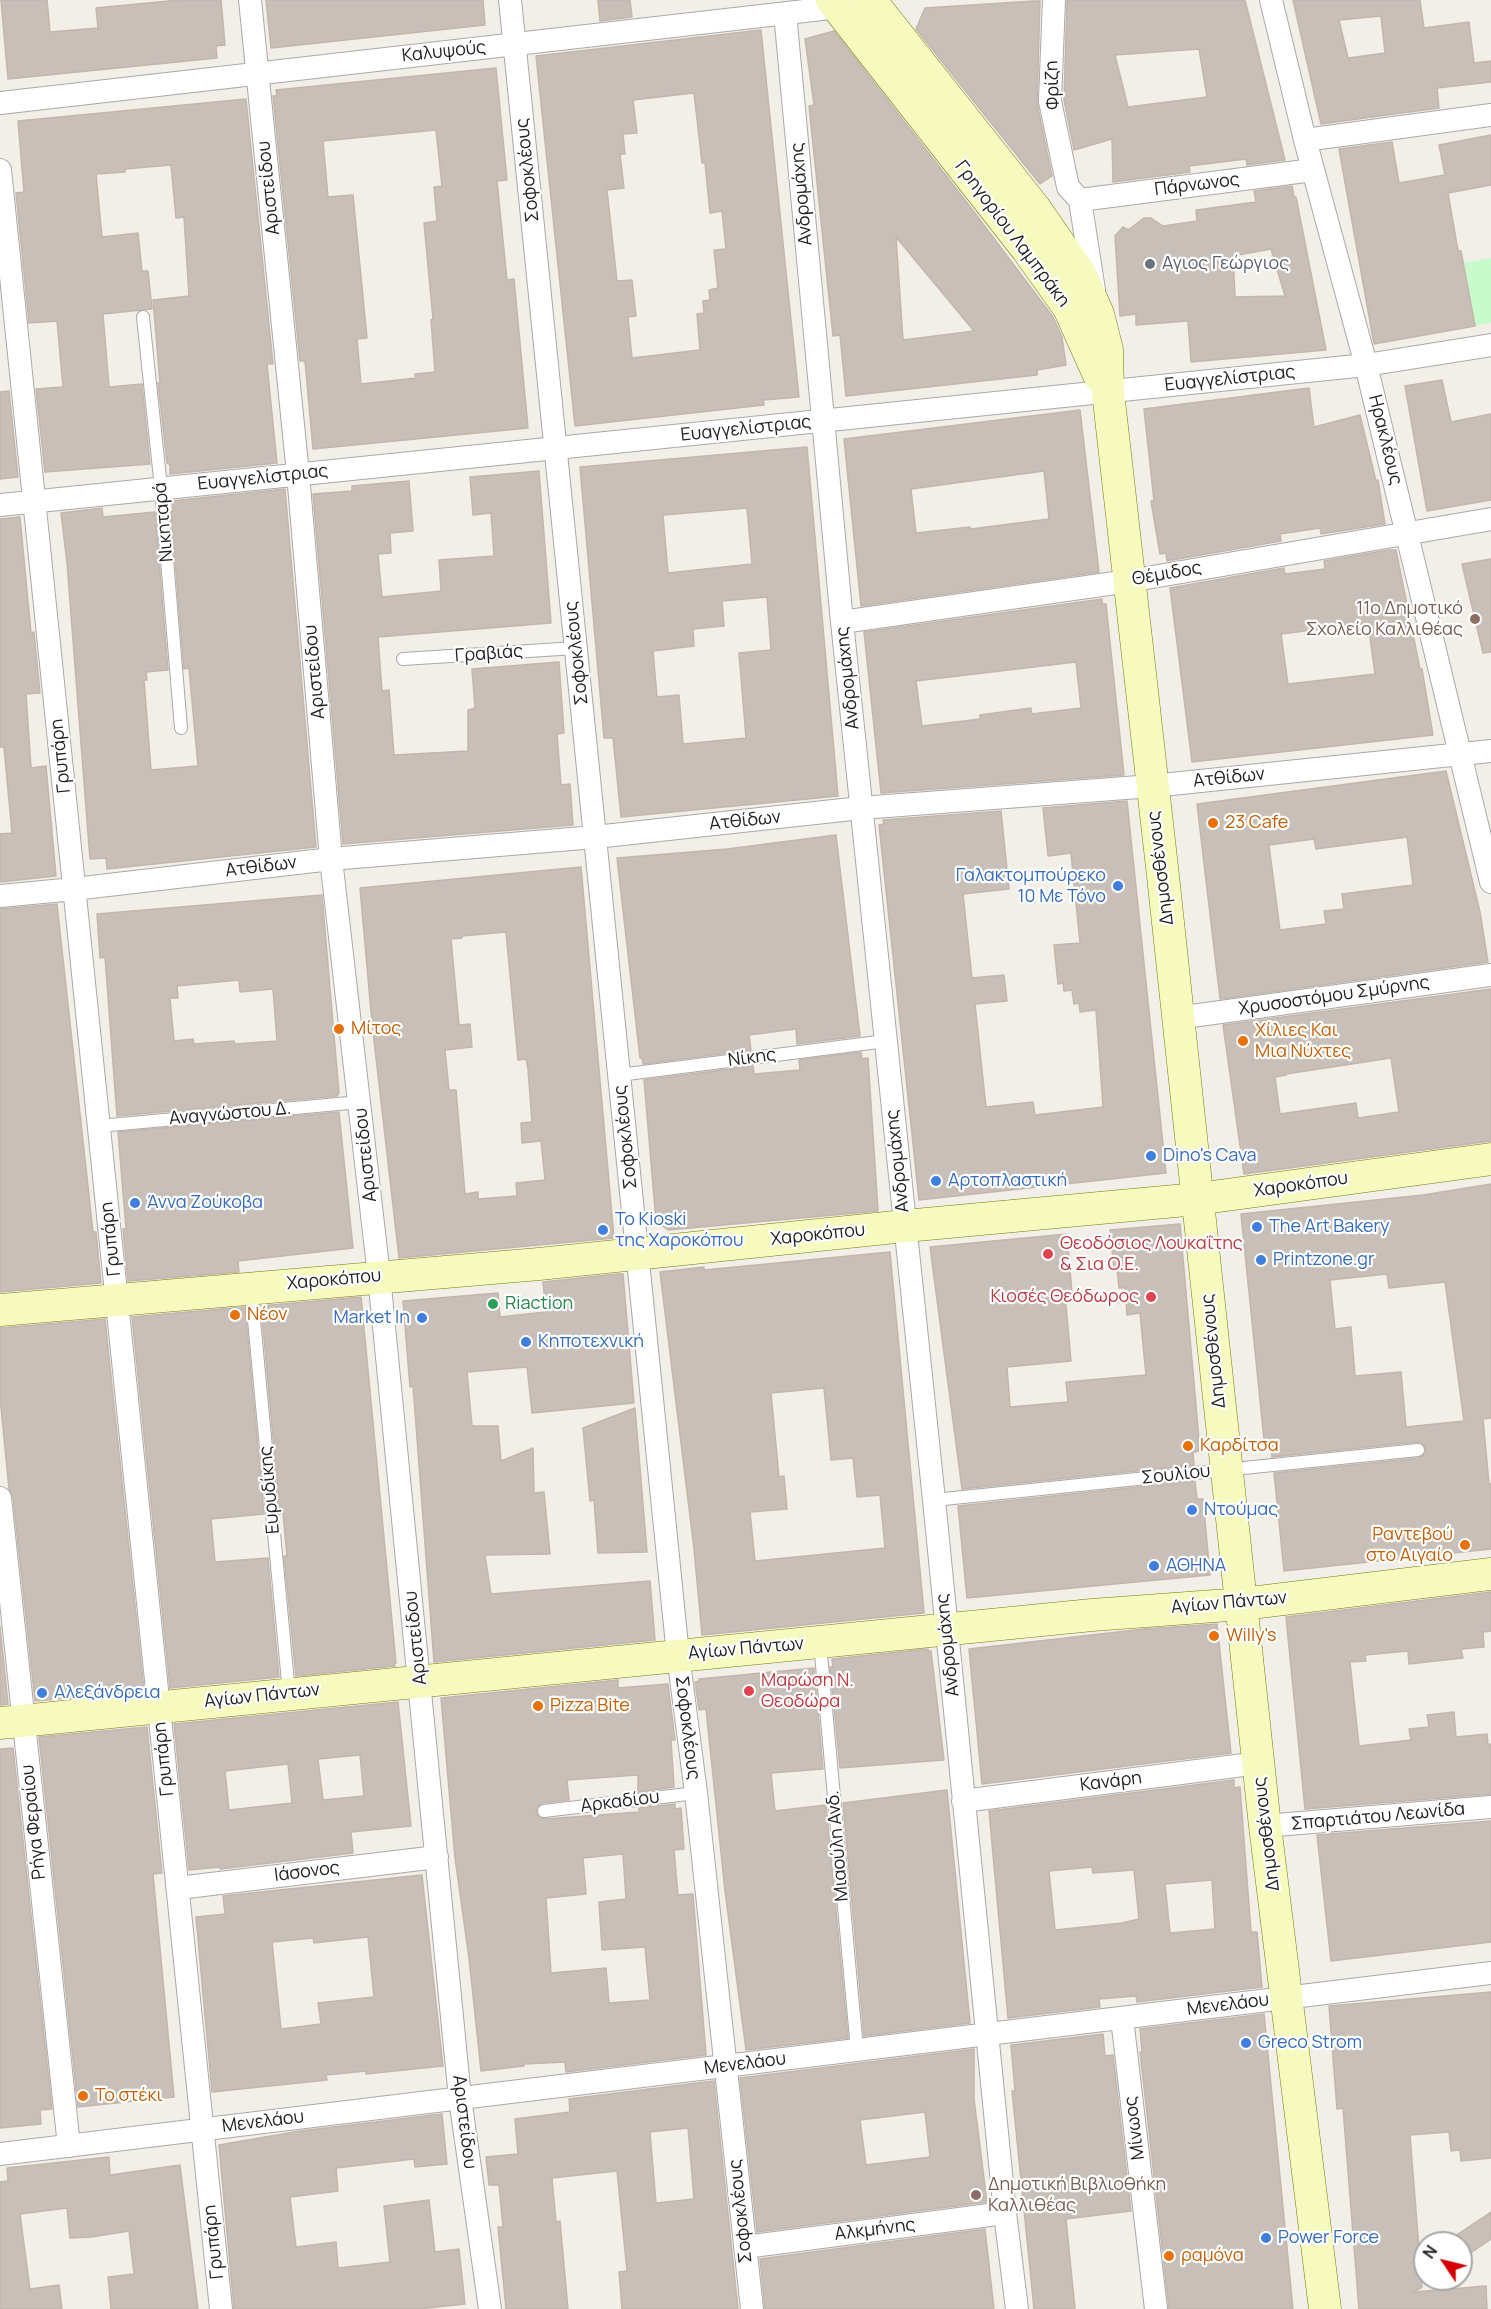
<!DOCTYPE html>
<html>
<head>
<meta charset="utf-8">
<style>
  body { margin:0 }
  #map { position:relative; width:1491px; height:2309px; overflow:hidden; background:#f2efe9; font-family:Manrope,sans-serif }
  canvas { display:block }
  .north { position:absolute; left:1413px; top:2231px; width:60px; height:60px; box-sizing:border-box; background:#fff; border:2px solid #a7a7a7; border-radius:50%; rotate:305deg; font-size:16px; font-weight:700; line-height:24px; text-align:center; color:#222 }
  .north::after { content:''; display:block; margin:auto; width:21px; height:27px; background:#d40000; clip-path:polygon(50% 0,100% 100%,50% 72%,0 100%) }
</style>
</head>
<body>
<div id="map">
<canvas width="1491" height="2309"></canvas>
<div class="north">N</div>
</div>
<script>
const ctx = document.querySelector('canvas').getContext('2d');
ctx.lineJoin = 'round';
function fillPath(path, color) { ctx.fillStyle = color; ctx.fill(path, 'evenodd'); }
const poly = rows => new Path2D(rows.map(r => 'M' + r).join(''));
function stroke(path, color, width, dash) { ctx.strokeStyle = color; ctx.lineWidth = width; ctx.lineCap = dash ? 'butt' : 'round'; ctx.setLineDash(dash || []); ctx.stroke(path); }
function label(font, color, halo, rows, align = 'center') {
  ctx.font = font + ' Manrope,sans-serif'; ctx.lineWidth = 4.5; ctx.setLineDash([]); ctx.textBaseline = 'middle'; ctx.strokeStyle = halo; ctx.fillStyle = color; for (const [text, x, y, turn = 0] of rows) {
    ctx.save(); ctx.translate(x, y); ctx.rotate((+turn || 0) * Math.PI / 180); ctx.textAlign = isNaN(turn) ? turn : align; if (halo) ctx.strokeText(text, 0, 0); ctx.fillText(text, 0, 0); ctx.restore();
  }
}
const park = poly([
  [1491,258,1491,323,1475,326,1464,263]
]);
const building = poly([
  [1,0,47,0,50,32,98,28,96,8,179,0,221,0,225,45,216,46,217,58,8,79,1,0],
  [266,0,483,0,485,25,271,48,266,0],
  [598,0,630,0,632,17,600,21,598,0],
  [1067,0,1245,0,1285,160,1247,165,1246,159,1189,166,1190,172,1113,182,1112,139,1074,150,1064,100,1067,0],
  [1199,49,1207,97,1128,107,1115,55,1199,49],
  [1293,0,1420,0,1424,28,1469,22,1474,63,1491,61,1491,82,1437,88,1439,108,1321,124,1293,0],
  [1381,16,1385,53,1348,58,1339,20,1381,16],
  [1034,1,1040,1,1037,103,1052,176,1040,184,916,29,925,8,1034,1],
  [761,30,799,397,763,400,764,405,575,426,536,56,761,30],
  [694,93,702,163,705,163,710,213,722,211,726,249,714,250,718,288,709,290,710,300,703,301,704,313,697,314,700,350,632,358,628,317,636,316,632,280,617,281,607,190,624,188,620,154,625,154,623,134,637,133,633,100,694,93],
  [834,31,965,200,1053,317,1062,337,1066,365,1037,370,1037,375,846,396,840,335,833,336,809,106,814,105,805,39,834,31],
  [896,237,974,331,903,340,896,237],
  [496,68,507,180,497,181,507,280,514,279,528,428,313,449,305,361,300,361,273,96,277,96,276,90,496,68],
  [436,130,442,186,434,187,437,221,424,223,433,319,431,320,435,372,415,374,416,378,361,384,357,339,367,338,353,195,328,197,323,141,436,130],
  [246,99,273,364,267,364,277,463,170,474,170,465,167,463,158,383,160,383,153,300,189,296,184,217,176,218,171,165,125,169,125,172,96,174,102,237,138,233,142,271,148,271,152,309,103,314,109,387,142,384,150,464,45,472,36,389,63,387,57,321,29,323,16,193,24,192,18,121,246,99],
  [1491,135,1491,185,1448,193,1458,251,1461,251,1475,326,1374,344,1339,149,1392,142,1399,183,1445,175,1439,145,1491,135],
  [1292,186,1294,197,1296,197,1326,350,1191,362,1188,321,1136,325,1136,314,1120,316,1115,236,1123,227,1128,230,1144,218,1151,218,1163,226,1197,221,1196,210,1256,202,1254,191,1292,186],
  [1271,249,1285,296,1235,297,1233,256,1271,249],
  [1442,380,1451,422,1491,414,1491,500,1427,511,1405,386,1442,380],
  [1309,388,1314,427,1360,415,1376,481,1378,480,1385,524,1321,534,1320,528,1280,534,1281,541,1167,561,1166,553,1160,554,1151,501,1154,501,1144,409,1309,388],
  [9,391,18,477,0,479,0,392,9,391],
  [1080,410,1099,572,861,606,844,439,1080,410],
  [1044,471,1049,519,971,529,970,527,916,533,911,489,1044,471],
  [807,447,838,796,621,817,613,738,604,738,580,467,807,447],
  [747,508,752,564,668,573,663,515,747,508],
  [767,597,771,650,739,653,746,738,683,744,679,695,657,697,653,651,694,646,693,629,724,626,722,601,767,597],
  [539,471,551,623,378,637,382,691,389,690,394,755,468,751,468,710,475,708,472,669,559,662,564,733,557,734,561,785,570,784,573,825,343,844,313,494,352,491,352,486,409,481,413,531,390,533,391,553,378,554,382,597,441,591,439,560,494,556,491,513,473,515,470,477,539,471],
  [285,489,316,847,107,869,106,858,90,859,67,563,61,513,102,508,103,517,155,512,168,670,146,672,147,680,144,680,151,770,198,766,189,668,184,669,171,511,173,511,172,501,285,489],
  [20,517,31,633,34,632,40,693,26,694,31,768,46,766,56,876,0,882,0,834,12,833,4,747,0,747,0,519,20,517],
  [1388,550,1396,550,1420,669,1422,669,1433,735,1192,762,1170,588,1284,568,1285,574,1325,569,1324,561,1388,550],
  [1368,623,1375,674,1288,684,1281,634,1368,623],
  [1491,559,1491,652,1483,653,1462,564,1491,559],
  [1102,599,1102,604,1106,604,1124,775,881,793,864,632,1102,599],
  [1076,662,1081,708,1032,714,1031,708,980,715,980,719,922,726,916,681,1076,662],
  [1446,771,1480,912,1488,962,1220,999,1197,804,1446,771],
  [1407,837,1413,885,1342,894,1344,909,1324,911,1326,924,1280,930,1269,845,1314,839,1316,849,1407,837],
  [1127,801,1166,1173,919,1200,879,825,884,824,883,820,1001,811,1009,889,963,894,972,978,1004,975,1007,1001,975,1004,986,1107,1033,1102,1035,1115,1103,1107,1096,1010,1080,1012,1079,1003,1074,1004,1072,990,1064,991,1063,983,1058,984,1054,945,1080,943,1071,853,1048,856,1043,808,1127,801],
  [836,835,860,1036,797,1044,796,1029,749,1035,751,1050,643,1064,642,1058,640,1058,617,858,727,849,836,835],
  [581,867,614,1238,399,1258,372,1023,360,888,581,867],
  [506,932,518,1060,526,1059,528,1069,532,1122,521,1123,522,1143,541,1141,545,1180,516,1183,517,1196,478,1199,478,1192,465,1194,456,1090,449,1090,445,1050,472,1047,470,1024,459,1025,451,939,462,938,462,936,506,932],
  [322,895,339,1093,337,1096,117,1116,105,957,100,958,97,914,322,895],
  [239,980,240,992,273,989,277,1041,235,1044,234,1041,194,1044,193,1039,174,1041,170,998,178,998,177,986,239,980],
  [57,904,93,1232,96,1232,101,1283,0,1292,0,909,57,904],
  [1491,989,1491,1141,1244,1174,1223,1025,1491,989],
  [1391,1058,1399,1112,1358,1118,1356,1103,1280,1114,1275,1077,1286,1075,1286,1074,1391,1058],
  [861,1052,862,1059,868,1058,878,1211,668,1230,656,1221,644,1080,753,1066,754,1074,800,1070,799,1060,861,1052],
  [339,1112,353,1248,238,1261,239,1272,128,1281,123,1229,126,1229,118,1132,339,1112],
  [1491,1184,1491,1418,1483,1419,1489,1484,1491,1484,1491,1549,1284,1571,1274,1473,1419,1458,1425,1454,1426,1449,1422,1443,1417,1442,1272,1457,1271,1449,1265,1449,1241,1214,1423,1195,1491,1184],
  [1387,1274,1389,1288,1445,1282,1464,1421,1406,1427,1401,1372,1355,1376,1351,1327,1335,1329,1330,1280,1387,1274],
  [1180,1224,1200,1451,1193,1452,1194,1465,962,1489,930,1247,1067,1234,1072,1293,1065,1294,1071,1361,1007,1367,1010,1407,1068,1402,1066,1382,1146,1375,1140,1313,1127,1315,1125,1288,1119,1288,1117,1268,1114,1269,1110,1230,1180,1224],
  [890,1252,924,1613,702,1635,694,1549,660,1272,704,1267,704,1270,890,1252],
  [824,1388,831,1460,853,1458,857,1497,880,1495,885,1548,755,1561,750,1512,787,1509,784,1476,779,1477,771,1393,824,1388],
  [617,1274,623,1274,634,1403,532,1413,527,1367,467,1372,472,1426,498,1426,501,1461,533,1448,534,1493,544,1492,550,1554,485,1555,491,1594,650,1581,655,1640,434,1662,413,1386,410,1387,403,1301,498,1293,500,1317,546,1312,543,1282,617,1274],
  [361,1297,396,1663,394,1663,395,1666,296,1676,284,1556,287,1556,283,1513,280,1513,261,1306,361,1297],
  [245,1307,264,1514,211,1519,215,1562,268,1558,279,1677,170,1688,132,1317,245,1307],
  [105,1319,144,1691,35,1701,13,1497,9,1489,0,1397,0,1328,105,1319],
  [635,1408,647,1552,598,1553,594,1500,590,1501,583,1428,635,1408],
  [1195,1481,1197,1499,1203,1499,1210,1575,967,1598,958,1506,1195,1481],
  [1491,1592,1491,1631,1483,1632,1484,1647,1461,1649,1463,1658,1409,1664,1408,1651,1365,1655,1366,1661,1350,1662,1359,1746,1411,1740,1409,1729,1429,1727,1427,1715,1454,1712,1456,1737,1487,1734,1488,1745,1491,1744,1491,1794,1305,1809,1286,1617,1491,1592],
  [1217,1624,1231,1753,982,1784,969,1649,1144,1629,1217,1624],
  [0,1626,8,1704,0,1705,0,1626],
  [928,1649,928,1651,931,1651,944,1760,840,1768,830,1667,833,1667,832,1659,928,1649],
  [814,1668,823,1769,771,1773,775,1811,826,1805,848,2038,746,2050,725,1891,706,1709,699,1710,695,1682,699,1681,699,1679,814,1668],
  [618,1680,618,1688,668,1684,675,1740,671,1740,674,1787,638,1792,638,1775,567,1780,569,1800,542,1803,537,1807,536,1813,540,1818,545,1819,639,1812,639,1808,675,1804,675,1809,681,1808,684,1849,674,1850,678,1895,693,1894,706,2055,566,2072,565,2062,524,2064,524,2066,481,2071,469,1958,455,1858,441,1698,618,1680],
  [623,1854,626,1899,599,1902,602,1950,645,1947,650,2000,609,2003,606,1968,551,1973,546,1898,586,1894,583,1858,623,1854],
  [398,1702,411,1826,351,1832,353,1853,220,1869,220,1867,189,1870,174,1724,398,1702],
  [360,1755,364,1796,323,1800,318,1759,360,1755],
  [288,1764,292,1803,229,1810,225,1771,288,1764],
  [147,1727,162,1873,153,1874,174,2097,78,2107,39,1737,147,1727],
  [13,1748,52,2109,40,2110,41,2124,0,2128,0,1749,13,1748],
  [1234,1780,1234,1788,1240,1787,1251,1932,1257,1932,1262,1987,1137,2002,1136,1996,1099,1999,1100,2007,1008,2018,989,1811,1234,1780],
  [1092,1867,1093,1873,1134,1870,1139,1919,1122,1923,1055,1930,1049,1871,1092,1867],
  [1212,1880,1215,1929,1170,1933,1165,1884,1212,1880],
  [947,1790,970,2023,864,2036,843,1803,947,1790],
  [1491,1821,1491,1942,1331,1961,1317,1835,1491,1821],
  [422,1875,443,2066,366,2074,366,2071,326,2075,327,2080,212,2092,196,1917,225,1914,223,1896,422,1875],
  [368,1937,374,1997,318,2003,321,2024,281,2029,272,1942,313,1938,314,1943,368,1937],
  [1491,1992,1491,2158,1461,2161,1460,2150,1451,2151,1449,2132,1410,2135,1422,2287,1414,2292,1486,2286,1487,2309,1359,2309,1343,2108,1337,2109,1329,2006,1491,1992],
  [1264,2014,1293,2309,1169,2309,1140,2052,1142,2052,1140,2029,1264,2014],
  [1103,2034,1105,2056,1113,2055,1131,2211,1066,2219,1075,2309,1034,2309,1012,2091,1015,2091,1011,2045,1103,2034],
  [974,2049,974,2099,987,2202,757,2232,740,2078,974,2049],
  [925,2112,930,2157,866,2165,860,2120,925,2112],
  [714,2081,738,2309,622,2309,619,2272,627,2271,617,2171,552,2178,556,2222,560,2221,568,2309,506,2309,498,2227,503,2227,499,2185,489,2185,486,2157,518,2154,515,2119,570,2112,569,2099,714,2081],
  [688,2128,694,2199,656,2203,650,2132,688,2128],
  [442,2114,447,2164,415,2167,414,2159,336,2168,338,2191,290,2197,296,2247,336,2242,338,2268,390,2262,384,2206,429,2200,435,2252,459,2249,465,2304,419,2309,234,2309,219,2145,300,2131,442,2114],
  [109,2157,110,2175,180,2165,198,2309,111,2309,108,2277,134,2274,129,2231,91,2237,70,2238,67,2208,20,2214,30,2289,59,2285,62,2309,0,2309,0,2182,8,2181,7,2168,109,2157],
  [1491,2212,1491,2239,1463,2258,1461,2253,1461,2243,1455,2243,1452,2238,1491,2212],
  [985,2229,994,2309,765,2309,760,2259,985,2229]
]);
const lane = poly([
  [143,317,161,488,181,728],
  [403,659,576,648],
  [619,1075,886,1041],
  [99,1126,360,1102],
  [251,1288,289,1693],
  [934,1500,1418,1450],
  [820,1643,857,2050],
  [544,1811,696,1793]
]);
const street = poly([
  [250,0,298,474,331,859,379,1276,460,2098,490,2309],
  [510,0,678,1655,696,1793,752,2309],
  [1054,0,1050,101,1068,187,1080,200],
  [1271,0,1305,140,1366,365,1491,882],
  [785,13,842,622,934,1500,1005,2213,1017,2309],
  [0,103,848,6],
  [1305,140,1491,115],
  [0,170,221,2309],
  [1080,200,1313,170],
  [1080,200,1094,290],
  [0,505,1366,365,1491,345],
  [842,622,1129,581,1491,519],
  [0,896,74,889,331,859,595,837,861,808,1152,786,1491,751],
  [1177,1018,1491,975],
  [0,1498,69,2146],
  [963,1801,1259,1763],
  [1265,1826,1491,1807],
  [178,1888,437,1857],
  [1122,2018,1156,2309],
  [0,2154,1491,1973],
  [745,2247,1005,2213]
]);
const secondary = poly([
  [832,0,1027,249,1069,308,1099,375],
  [870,0,1036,210,1080,274,1098,314,1107,350,1108,392,1163,876,1265,1826,1325,2309],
  [0,1310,539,1264,905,1226,1197,1199,1491,1159],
  [0,1723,1092,1615,1242,1604,1491,1574]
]);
const markers = [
  [1150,264,6,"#6b7280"],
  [1475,619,6,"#8d6e63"],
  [1213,823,6,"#e8710a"],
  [1118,886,6,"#3f7fe0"],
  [339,1029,6,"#e8710a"],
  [1243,1041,6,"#e8710a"],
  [1151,1156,6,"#3f7fe0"],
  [936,1181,6,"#3f7fe0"],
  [135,1203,6,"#3f7fe0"],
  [1257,1227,6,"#3f7fe0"],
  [603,1230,6,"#3f7fe0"],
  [1048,1254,6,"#e0444e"],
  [1261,1260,6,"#3f7fe0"],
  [1151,1297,6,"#e0444e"],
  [493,1304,6,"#2e9e5b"],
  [235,1315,6,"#e8710a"],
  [422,1318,6,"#3f7fe0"],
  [526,1342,6,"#3f7fe0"],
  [1188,1446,6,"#e8710a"],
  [1192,1510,6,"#3f7fe0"],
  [1465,1545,6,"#e8710a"],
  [1154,1566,6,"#3f7fe0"],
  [1214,1636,6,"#e8710a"],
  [749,1691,6,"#e0444e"],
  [42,1693,6,"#3f7fe0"],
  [538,1706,6,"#e8710a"],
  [1246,2043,6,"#3f7fe0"],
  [83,2096,6,"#e8710a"],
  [976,2195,6,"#8d6e63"],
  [1266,2238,6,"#3f7fe0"],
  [1169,2256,6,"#e8710a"]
];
const streetNames = [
  ["Καλυψούς",444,52,-6],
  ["Φρίζη",1053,85,-92],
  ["Σοφοκλέους",528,170,-96],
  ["Πάρνωνος",1197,185,-7],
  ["Αριστείδου",269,188,-96],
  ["Ανδρομάχης",802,194,-95],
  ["Γρηγορίου Λαμπράκη",1012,234,53],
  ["Ευαγγελίστριας",1230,379,-6],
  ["Ευαγγελίστριας",746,429,-6],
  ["Ηρακλέους",1385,440,76],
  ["Ευαγγελίστριας",263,478,-6],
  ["Νικηταρά",164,522,-95],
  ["Θέμιδος",1167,574,-10],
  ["Σοφοκλέους",577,653,-96],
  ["Γραβιάς",489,654,-4],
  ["Αριστείδου",315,672,-95],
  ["Ανδρομάχης",848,678,-96],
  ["Γρυπάρη",61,756,-96],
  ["Ατθίδων",1229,778,-6],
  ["Ατθίδων",745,821,-6],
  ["Ατθίδων",261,867,-7],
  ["Δημοσθένους",1161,868,-97],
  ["Χρυσοστόμου Σμύρνης",1334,996,-8],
  ["Νίκης",752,1058,-7],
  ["Αναγνώστου Δ.",230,1114,-5],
  ["Σοφοκλέους",626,1137,-96],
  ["Αριστείδου",366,1155,-96],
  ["Ανδρομάχης",898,1161,-96],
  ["Χαροκόπου",1301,1185,-8],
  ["Χαροκόπου",818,1235,-6],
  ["Γρυπάρη",111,1239,-96],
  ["Χαροκόπου",334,1280,-5],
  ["Δημοσθένους",1214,1351,-96],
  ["Σουλίου",1176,1475,-6],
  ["Ευρυδίκης",270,1490,-95],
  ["Αγίων Πάντων",1229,1603,-5],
  ["Αριστείδου",416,1638,-96],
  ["Ανδρομάχης",948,1645,-96],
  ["Αγίων Πάντων",746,1649,-5],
  ["Αγίων Πάντων",262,1696,-6],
  ["Σοφοκλέους",687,1728,83],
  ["Γρυπάρη",164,1759,-96],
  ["Κανάρη",1111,1782,-7],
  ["Αρκαδίου",620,1802,-7],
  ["Σπαρτιάτου Λεωνίδα",1378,1817,-5],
  ["Ρήγα Φεραίου",34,1822,-96],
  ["Δημοσθένους",1267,1834,-97],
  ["Μιαούλη Ανδ.",838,1846,-95],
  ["Ιάσονος",307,1872,-7],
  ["Μενελάου",1228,2005,-7],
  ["Μενελάου",745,2064,-7],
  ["Μενελάου",263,2122,-7],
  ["Αριστείδου",464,2122,83],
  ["Μίνωος",1135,2128,-97],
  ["Σοφοκλέους",741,2211,-96],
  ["Αλκμήνης",875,2230,-7],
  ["Γρυπάρη",214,2242,-96]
];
const worshipNames = [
  ["Αγιος Γεώργιος",1162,264]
];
const educationNames = [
  ["11ο Δημοτικό",1463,609],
  ["Σχολείο Καλλιθέας",1463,630],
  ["Δημοτική Βιβλιοθήκη",988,2185,"left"],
  ["Καλλιθέας",988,2206,"left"]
];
const foodNames = [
  ["23 Cafe",1225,823],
  ["Μίτος",351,1029],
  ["Χίλιες Και",1255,1031],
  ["Μια Νύχτες",1255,1052],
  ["Νέον",247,1315],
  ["Καρδίτσα",1200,1446],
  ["Ραντεβού",1453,1535,"right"],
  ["στο Αιγαίο",1453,1556,"right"],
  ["Willy's",1226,1636],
  ["Pizza Bite",550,1706],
  ["Το στέκι",95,2096],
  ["ραμόνα",1181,2256]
];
const shopNames = [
  ["Γαλακτομπούρεκο",1106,876,"right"],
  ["10 Με Τόνο",1106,897,"right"],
  ["Dino's Cava",1163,1156],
  ["Αρτοπλαστική",948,1181],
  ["Άννα Ζούκοβα",147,1203],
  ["Το Kioski",615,1220],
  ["της Χαροκόπου",615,1241],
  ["The Art Bakery",1269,1227],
  ["Printzone.gr",1273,1260],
  ["Market In",410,1318,"right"],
  ["Κηποτεχνική",538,1342],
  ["Ντούμας",1204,1510],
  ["ΑΘΗΝΑ",1166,1566],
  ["Αλεξάνδρεια",54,1693],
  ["Greco Strom",1258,2043],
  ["Power Force",1278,2238]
];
const healthNames = [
  ["Θεοδόσιος Λουκαΐτης",1060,1244],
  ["& Σια Ο.Ε.",1060,1265],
  ["Κιοσές Θεόδωρος",1139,1297,"right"],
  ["Μαρώση Ν.",761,1681],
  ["Θεοδώρα",761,1702]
];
const leisureNames = [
  ["Riaction",505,1304]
];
fillPath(park, '#c8facc');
fillPath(building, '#c7bfb8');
stroke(building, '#c4b6ab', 1.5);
stroke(lane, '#a9a9a9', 14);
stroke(street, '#a9a9a9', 24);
stroke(secondary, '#707d05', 33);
stroke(lane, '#fff', 12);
stroke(street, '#fff', 22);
stroke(secondary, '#f7fabf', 32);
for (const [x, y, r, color] of markers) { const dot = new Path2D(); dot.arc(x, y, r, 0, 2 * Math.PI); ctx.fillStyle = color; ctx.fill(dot); stroke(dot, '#fff', 2); }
label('18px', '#222', '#fff', streetNames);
label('18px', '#5b616d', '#fff', worshipNames, 'left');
label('18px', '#785e54', '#fff', educationNames, 'right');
label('18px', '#c56008', '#fff', foodNames, 'left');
label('18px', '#366cbe', '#fff', shopNames, 'left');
label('18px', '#be3a42', '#fff', healthNames, 'left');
label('18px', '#27864d', '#fff', leisureNames, 'left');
</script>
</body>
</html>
